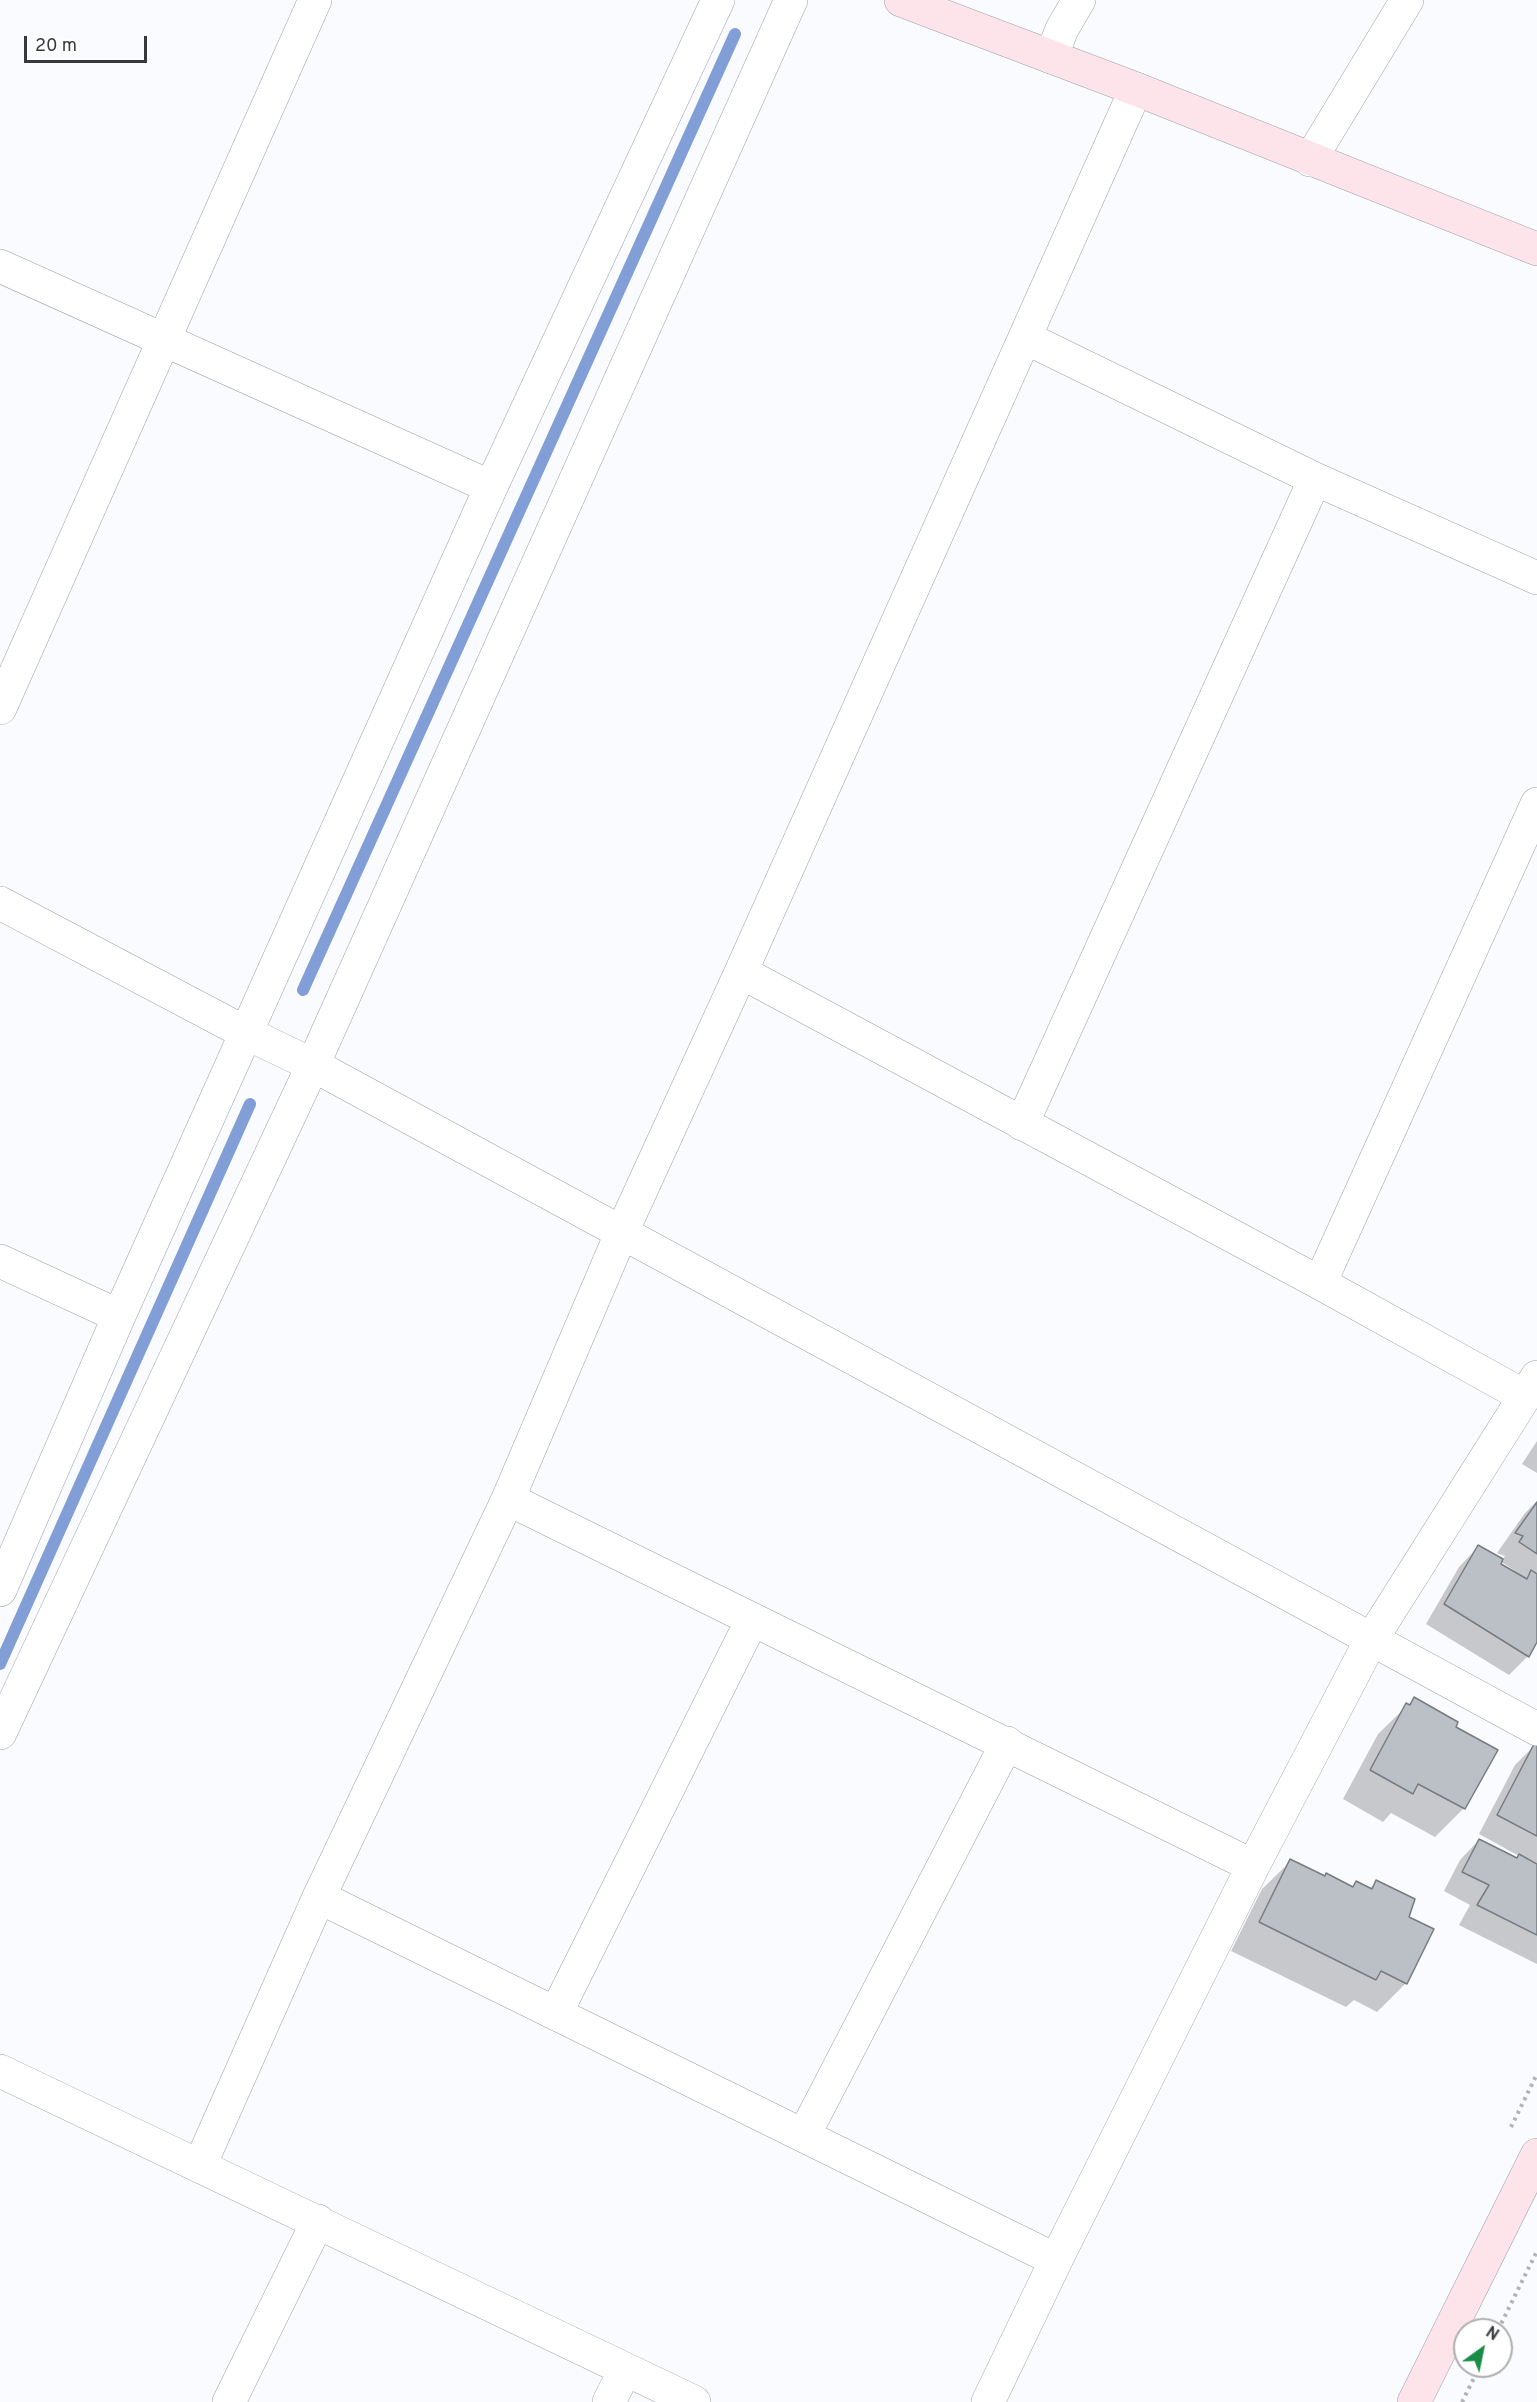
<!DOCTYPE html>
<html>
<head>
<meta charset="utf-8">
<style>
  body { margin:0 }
  #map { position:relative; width:1537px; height:2402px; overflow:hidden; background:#f9fbfe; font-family:Overpass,sans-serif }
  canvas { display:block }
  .north { position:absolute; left:1453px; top:2318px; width:60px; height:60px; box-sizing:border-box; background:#fff; border:2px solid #afafb1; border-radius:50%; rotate:33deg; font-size:16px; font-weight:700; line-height:24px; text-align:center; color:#36383b }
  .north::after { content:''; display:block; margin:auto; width:21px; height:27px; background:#198d48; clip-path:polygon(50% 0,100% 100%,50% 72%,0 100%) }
  .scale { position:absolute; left:24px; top:36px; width:123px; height:27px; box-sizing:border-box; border:3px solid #36383b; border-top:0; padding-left:8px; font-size:18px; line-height:21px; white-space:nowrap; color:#36383b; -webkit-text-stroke:4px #fff; paint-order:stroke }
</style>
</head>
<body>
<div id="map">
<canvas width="1537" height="2402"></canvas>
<div class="north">N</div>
<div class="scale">20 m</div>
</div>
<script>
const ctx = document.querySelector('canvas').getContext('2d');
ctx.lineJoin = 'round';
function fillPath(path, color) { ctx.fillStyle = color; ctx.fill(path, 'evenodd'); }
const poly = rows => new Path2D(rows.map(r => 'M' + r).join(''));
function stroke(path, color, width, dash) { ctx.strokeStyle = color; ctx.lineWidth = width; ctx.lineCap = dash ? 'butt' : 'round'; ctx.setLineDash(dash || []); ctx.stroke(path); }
const shadow = poly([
  [1537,1441,1537,1473,1522,1464],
  [1537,1501,1537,1639,1528,1656,1509,1675,1426,1624,1459,1567,1478,1547,1502,1560,1505,1556,1497,1553,1525,1513],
  [1500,1561,1515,1571,1514,1573,1499,1565],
  [1414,1699,1454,1728,1496,1750,1464,1808,1435,1837,1391,1813,1383,1822,1343,1799,1378,1734],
  [1534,1746,1537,1747,1537,1964,1459,1925,1470,1905,1444,1891,1460,1860,1479,1840,1516,1859,1519,1856,1479,1834,1515,1765],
  [1291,1861,1351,1888,1357,1883,1369,1889,1377,1882,1407,1917,1406,1983,1377,2012,1354,2000,1346,2007,1231,1951,1262,1889]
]);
const stream = poly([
  [303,990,735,34],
  [0,1664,250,1104]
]);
const building = poly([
  [1537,1502,1537,1554,1519,1542,1523,1536,1515,1533,1537,1502],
  [1478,1545,1503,1559,1501,1564,1527,1579,1531,1570,1537,1574,1537,1642,1529,1657,1444,1604,1478,1545],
  [1414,1697,1458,1722,1456,1727,1498,1750,1465,1809,1418,1784,1413,1794,1370,1770,1406,1703,1410,1705,1414,1697],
  [1534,1744,1537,1745,1537,1836,1497,1815,1534,1744],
  [1479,1839,1517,1858,1519,1854,1537,1864,1537,1935,1477,1905,1489,1885,1462,1872,1479,1839],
  [1290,1859,1325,1876,1326,1873,1353,1887,1356,1881,1372,1889,1376,1880,1415,1899,1409,1917,1434,1929,1407,1984,1381,1971,1376,1980,1259,1922,1290,1859]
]);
const path = poly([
  [1511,2127,1537,2074],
  [1498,2330,1537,2251],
  [1462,2402,1480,2366]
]);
const street = poly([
  [1051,57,1062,29,1079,0],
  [1310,160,1407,0],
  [0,266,491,487],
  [1026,338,1315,479,1537,578],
  [0,708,315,0],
  [0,903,246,1033,313,1065,1537,1729],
  [741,972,1320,1283,1524,1396],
  [1022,1124,1315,479],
  [0,1261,119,1316],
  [1320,1283,1537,804],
  [508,1499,1253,1866],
  [0,1590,119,1316,491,487,718,0],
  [0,1733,313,1065,791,0],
  [319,1897,1056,2260],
  [556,2013,752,1620],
  [0,2071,694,2402],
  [804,2135,1007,1743],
  [200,2165,319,1897,508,1499,621,1234,741,972,1136,89],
  [229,2402,318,2221],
  [609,2402,625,2370],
  [988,2402,1056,2260,1253,1866,1371,1640,1537,1377]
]);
const secondary = poly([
  [901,0,1136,89,1537,249],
  [1414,2402,1537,2155]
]);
fillPath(shadow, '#0003');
stroke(stream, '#819ed7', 12);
fillPath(building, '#bbbfc6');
stroke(building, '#787c82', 1.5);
stroke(street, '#9da1a8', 34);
stroke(secondary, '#9da1a8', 34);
stroke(path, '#b1b3b6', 4, [3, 4.5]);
stroke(street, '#fff', 33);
stroke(secondary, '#fde4eb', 33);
</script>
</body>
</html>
